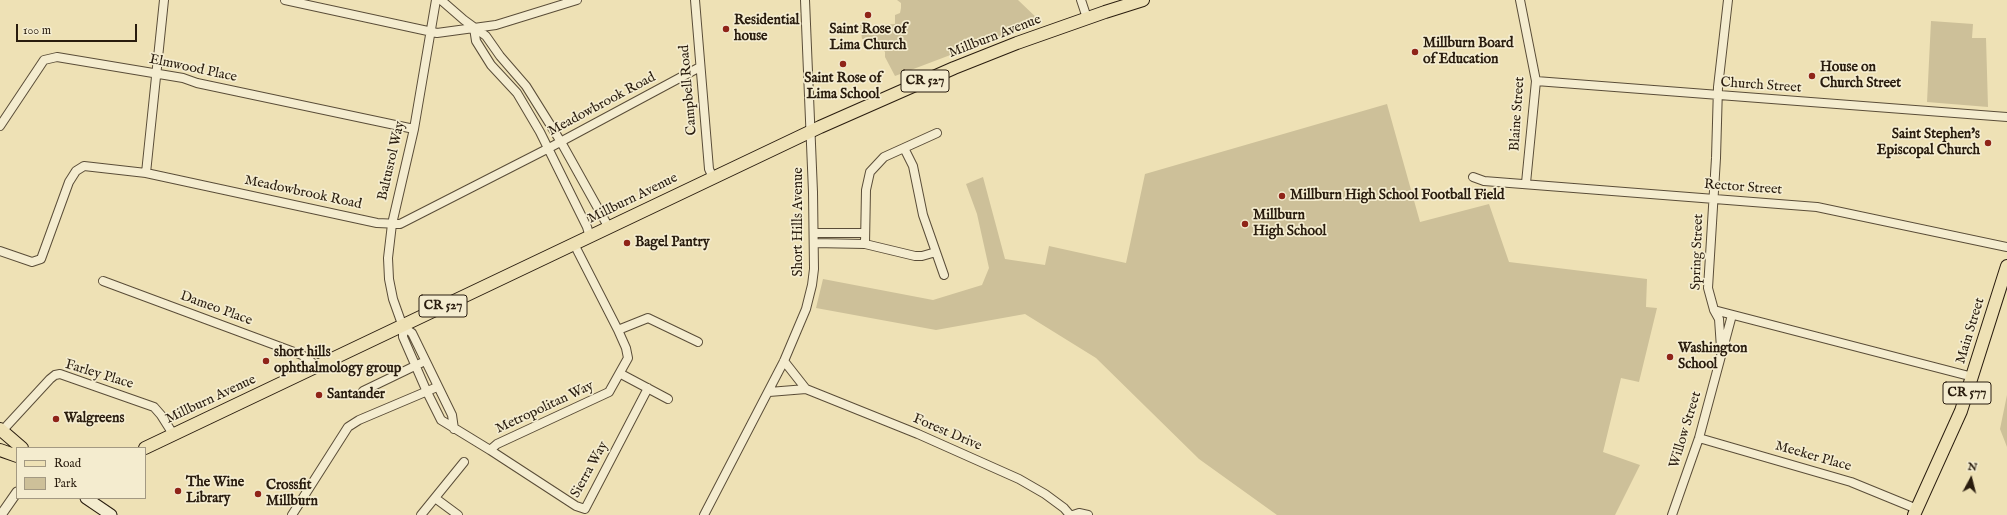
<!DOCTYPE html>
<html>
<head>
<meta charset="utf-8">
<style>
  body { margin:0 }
  #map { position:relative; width:2007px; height:515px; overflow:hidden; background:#eee1b5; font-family:"IM FELL English",serif }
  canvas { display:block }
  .legend { position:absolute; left:16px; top:447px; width:130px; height:52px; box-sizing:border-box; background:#f4eccf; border:1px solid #a39982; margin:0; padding:5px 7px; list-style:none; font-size:12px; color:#291c0e }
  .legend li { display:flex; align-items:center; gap:8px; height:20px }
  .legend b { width:20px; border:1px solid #a39982 }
  .north { position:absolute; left:1951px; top:459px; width:40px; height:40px; -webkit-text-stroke:3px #f4eccf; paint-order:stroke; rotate:7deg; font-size:11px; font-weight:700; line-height:16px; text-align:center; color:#291c0e }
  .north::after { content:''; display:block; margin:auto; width:14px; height:18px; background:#291c0e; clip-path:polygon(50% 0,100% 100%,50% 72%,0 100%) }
  .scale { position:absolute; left:16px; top:24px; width:121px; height:18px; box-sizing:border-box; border:2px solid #291c0e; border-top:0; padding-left:5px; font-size:12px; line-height:14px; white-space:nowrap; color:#291c0e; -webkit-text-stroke:3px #f4eccf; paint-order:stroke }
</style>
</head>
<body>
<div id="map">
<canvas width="2007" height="515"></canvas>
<ul class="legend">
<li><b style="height:5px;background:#eee1b5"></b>Road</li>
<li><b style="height:11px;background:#cdc099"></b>Park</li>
</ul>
<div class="north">N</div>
<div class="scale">100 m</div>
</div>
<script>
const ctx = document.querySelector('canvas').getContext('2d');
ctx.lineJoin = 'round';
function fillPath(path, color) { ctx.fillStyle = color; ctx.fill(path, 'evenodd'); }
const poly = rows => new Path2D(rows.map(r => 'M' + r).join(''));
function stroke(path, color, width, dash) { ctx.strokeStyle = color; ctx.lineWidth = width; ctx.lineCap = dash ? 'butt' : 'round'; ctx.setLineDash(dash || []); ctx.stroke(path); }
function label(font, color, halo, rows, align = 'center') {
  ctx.font = font + ' "IM FELL English",serif'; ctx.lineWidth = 3.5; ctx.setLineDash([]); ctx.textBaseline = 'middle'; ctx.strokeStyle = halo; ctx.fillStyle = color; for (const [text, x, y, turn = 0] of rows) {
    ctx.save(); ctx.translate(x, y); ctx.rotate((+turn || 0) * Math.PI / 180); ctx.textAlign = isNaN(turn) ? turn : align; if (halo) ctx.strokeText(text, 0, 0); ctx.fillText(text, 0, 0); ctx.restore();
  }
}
const green = poly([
  [897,0,1018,0,1040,21,895,76,885,57,885,52,881,47,876,45,874,39,862,39,860,25,863,24,865,28,872,29,876,25,895,24,895,15,900,13,901,8,901,3],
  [1931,21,1973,24,1972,38,1986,38,1988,107,1927,102],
  [1387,104,1420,222,1489,204,1509,262,1647,279,1646,307,1657,308,1639,382,1621,378,1603,452,1640,465,1615,515,1277,515,1199,459,1096,358,1025,314,936,330,816,308,823,279,933,300,982,285,989,268,977,214,966,184,983,177,1005,259,1045,265,1049,246,1126,263,1145,174],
  [2007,395,2007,447,2000,429]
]);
const minor = poly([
  [285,0,437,33,496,25,577,0],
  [436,0,414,129,392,224,388,258,389,279,393,299,403,327,403,337,427,392,441,420,490,450,497,444,609,392,628,358,626,348,618,330,574,244],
  [441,0,464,20,486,36,500,56,526,86,561,142,609,228],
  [695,0,709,169,713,178],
  [1081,0,1087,18],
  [1520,0,1536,81,1526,183],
  [1728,0,1718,87,1716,158,1708,288,1714,310,1973,377],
  [474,28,476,41,491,65,517,93,540,132,587,227,590,237],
  [1536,81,2007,117],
  [0,126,44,60,57,57,183,78,197,83,414,129],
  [904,148,913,166,923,215,944,275],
  [146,173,164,0],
  [1473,177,1484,181,1817,207,2007,247],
  [814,233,865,233],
  [814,243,865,244,915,256,922,256,936,252],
  [865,244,866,190,870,172,884,157,937,133],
  [0,251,32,262,41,259,69,182,76,171,84,166,146,173,377,223,400,224,549,148,700,67],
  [103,281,302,355,318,367],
  [1714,310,1719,319,1721,348],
  [403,327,412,333,452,415,454,429],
  [618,330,648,318,698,342],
  [784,361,806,389,918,434,1019,479,1045,494,1064,508,1070,515],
  [621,374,668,399],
  [363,391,421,363],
  [769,392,806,389],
  [2,431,50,379,55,375,60,374,154,407,161,415,173,434],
  [1699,438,1851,482,1917,509],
  [490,450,576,506,585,509,648,388],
  [435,498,458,515],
  [292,515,348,427,359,420,437,387],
  [421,515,464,462],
  [704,515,784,361,806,309,812,285,814,269,813,192,805,0],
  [1073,515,1079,513,1088,515],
  [1672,515,1699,438,1732,315]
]);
const tertiary = poly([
  [1,515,17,492]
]);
const secondary = poly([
  [86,498,111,515]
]);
const primary = poly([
  [0,429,22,448],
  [145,448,820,127,954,68,1017,43,1105,12,1143,0],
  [0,450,17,456],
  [1914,515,1961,411,2007,266]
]);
const markers = [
  [868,15,4,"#8f2418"],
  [726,29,4,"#8f2418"],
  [1415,52,4,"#8f2418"],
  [843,64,4,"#8f2418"],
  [1812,76,4,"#8f2418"],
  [1988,143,4,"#8f2418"],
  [1282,196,4,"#8f2418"],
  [1245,224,4,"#8f2418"],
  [627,243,4,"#8f2418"],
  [1670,357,4,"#8f2418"],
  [266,361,4,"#8f2418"],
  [319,395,4,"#8f2418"],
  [56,419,4,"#8f2418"],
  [178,491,4,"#8f2418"],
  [258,494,4,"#8f2418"]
];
const shields = [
  [925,81,48],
  [443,306,48],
  [1967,393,48]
];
const shieldNames = [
  ["CR 527",925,81],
  ["CR 527",443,306],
  ["CR 577",1967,393]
];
const poiNames = [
  ["Residential",734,21],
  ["house",734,37],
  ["Saint Rose of",868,30,"center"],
  ["Lima Church",868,46,"center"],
  ["Millburn Board",1423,44],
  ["of Education",1423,60],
  ["House on",1820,68],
  ["Church Street",1820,84],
  ["Saint Rose of",843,79,"center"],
  ["Lima School",843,95,"center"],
  ["Saint Stephen's",1980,135,"right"],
  ["Episcopal Church",1980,151,"right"],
  ["Millburn High School Football Field",1290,196],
  ["Millburn",1253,216],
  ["High School",1253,232],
  ["Bagel Pantry",635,243],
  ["Washington",1678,349],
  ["School",1678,365],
  ["short hills",274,353],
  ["ophthalmology group",274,369],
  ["Santander",327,395],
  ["Walgreens",64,419],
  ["The Wine",186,483],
  ["Library",186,499],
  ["Crossfit",266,486],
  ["Millburn",266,502]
];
const streetNames = [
  ["Millburn Avenue",995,37,-21],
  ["Elmwood Place",193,69,12],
  ["Church Street",1761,86,4],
  ["Campbell Road",689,90,-95],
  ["Meadowbrook Road",602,105,-28],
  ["Blaine Street",1518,114,-86],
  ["Baltusrol Way",392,161,-77],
  ["Rector Street",1743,188,4],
  ["Meadowbrook Road",303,193,12],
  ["Millburn Avenue",633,199,-26],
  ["Short Hills Avenue",799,222,-90],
  ["Spring Street",1698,252,-88],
  ["Dameo Place",216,309,20],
  ["Main Street",1971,331,-73],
  ["Farley Place",99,375,17],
  ["Millburn Avenue",211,400,-25],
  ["Metropolitan Way",545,408,-25],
  ["Willow Street",1686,430,-73],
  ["Forest Drive",947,433,23],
  ["Meeker Place",1813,457,16],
  ["Sierra Way",590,470,-61]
];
fillPath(green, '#cdc099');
stroke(minor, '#5a4d38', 10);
stroke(tertiary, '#5a4d38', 11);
stroke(secondary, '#291c0e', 13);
stroke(primary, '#291c0e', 14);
stroke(minor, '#f4eccf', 8);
stroke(tertiary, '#f4eccf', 9);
stroke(secondary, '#f4eccf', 11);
stroke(primary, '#eee1b5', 12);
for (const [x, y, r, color] of markers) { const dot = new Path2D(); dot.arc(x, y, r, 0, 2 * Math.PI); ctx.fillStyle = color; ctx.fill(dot); stroke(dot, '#f4eccf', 1.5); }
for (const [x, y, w] of shields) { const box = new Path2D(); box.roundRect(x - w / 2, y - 11, w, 22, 3); ctx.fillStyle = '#f4eccf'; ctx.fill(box); stroke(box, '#291c0e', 1); }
label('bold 13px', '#291c0e', null, shieldNames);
label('bold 14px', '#291c0e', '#f4eccf', poiNames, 'left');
label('14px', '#291c0e', '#f4eccf', streetNames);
</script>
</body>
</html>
